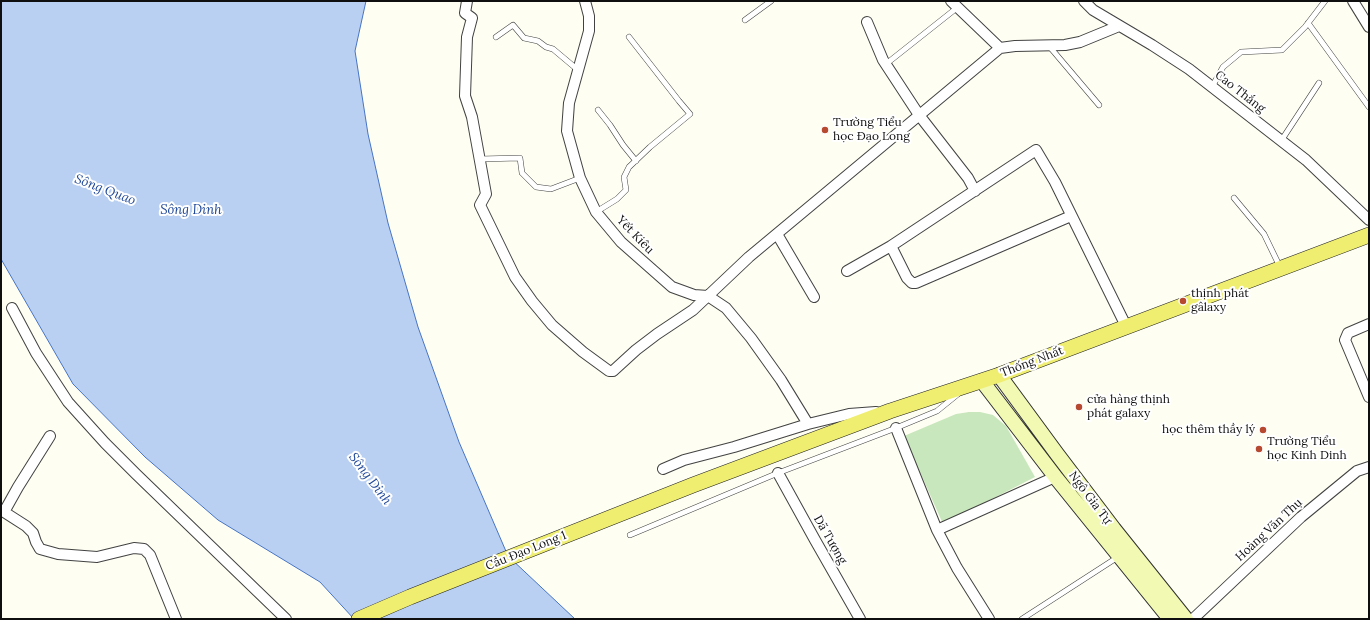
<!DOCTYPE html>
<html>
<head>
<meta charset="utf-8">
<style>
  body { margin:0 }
  #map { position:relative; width:1370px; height:620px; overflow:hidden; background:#fefef2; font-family:Lora,serif }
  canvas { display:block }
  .frame { position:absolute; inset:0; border:2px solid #0f0f0f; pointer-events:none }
</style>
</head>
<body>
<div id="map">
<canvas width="1370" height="620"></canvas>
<div class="frame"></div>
</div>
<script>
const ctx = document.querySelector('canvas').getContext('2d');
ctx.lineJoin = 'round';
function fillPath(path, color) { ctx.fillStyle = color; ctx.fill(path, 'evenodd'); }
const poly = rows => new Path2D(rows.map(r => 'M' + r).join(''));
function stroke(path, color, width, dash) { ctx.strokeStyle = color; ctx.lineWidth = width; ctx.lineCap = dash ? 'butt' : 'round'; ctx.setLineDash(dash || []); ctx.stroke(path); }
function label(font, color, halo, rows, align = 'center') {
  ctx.font = font + ' Lora,serif'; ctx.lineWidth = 4; ctx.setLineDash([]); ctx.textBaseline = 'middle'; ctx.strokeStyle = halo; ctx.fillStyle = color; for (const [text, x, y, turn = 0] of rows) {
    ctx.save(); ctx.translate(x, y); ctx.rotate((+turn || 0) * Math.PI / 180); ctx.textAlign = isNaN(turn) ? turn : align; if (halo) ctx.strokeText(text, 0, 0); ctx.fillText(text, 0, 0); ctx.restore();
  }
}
const green = poly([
  [969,412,980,412,993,415,1006,426,1035,477,943,524,904,436,956,414]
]);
const water = poly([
  [1,1,366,1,355,51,368,134,388,223,418,327,459,442,508,556,575,619,354,619,320,582,218,520,145,457,73,384,1,259,1,1]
]);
const lane = poly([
  [745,20,771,1],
  [1308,23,1369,107],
  [496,37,513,25,524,38,538,41,546,47,553,49,578,70],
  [1049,46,1099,105],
  [886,64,958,7],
  [1212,87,1223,67,1241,52,1282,50,1305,27,1325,1],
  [598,110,610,125,623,145,636,161],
  [1281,141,1319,83],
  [480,159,520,158,522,173,536,187,551,189,580,178],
  [1234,198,1264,234,1280,267],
  [596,212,617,199,626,190,624,177,629,167,650,147,690,114,679,101,629,37],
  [630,535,778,473,896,428,937,411,958,394],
  [1022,619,1118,557]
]);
const street = poly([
  [467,1,465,13,472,18,467,37,465,96,472,117,486,194,480,205,515,277,532,301,552,325,583,352,609,371,613,371,636,350,657,334,693,310,749,257,1000,48,1015,46,1065,45,1080,42,1119,26],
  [585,1,589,16,589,31,569,103,567,131,580,178,596,212,621,242,672,287,694,295,708,296,726,308,751,338,781,380,808,424],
  [951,1,1000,48],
  [1084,1,1093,10,1152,45,1189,69,1306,160,1369,220],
  [1353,1,1369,27],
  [867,22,883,60,919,115,968,178,975,191],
  [777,234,814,297],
  [891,246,907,278,912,283,916,283,1071,216],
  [847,271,891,246,1036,150,1055,182,1126,326],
  [12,308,36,353,68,402,105,443,136,474,286,619],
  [1369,324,1348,333,1345,340,1369,397],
  [896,428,937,530,957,568,989,619],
  [663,469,684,460,734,447,808,424,849,414,876,412],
  [778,473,815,540,860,619],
  [1,510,26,526,33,533,36,542,40,549,58,554,97,557,134,548,144,549,150,555,176,619],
  [4,512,18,487,50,436],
  [937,530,1055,477],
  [1193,619,1301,517,1357,471,1369,467]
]);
const secondary = poly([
  [999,375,1057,454,1114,529,1186,619],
  [982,381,1057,479,1170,619]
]);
const primary = poly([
  [359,619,410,597,693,485,890,411,999,375,1369,235]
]);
const markers = [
  [825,130,4,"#b64930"],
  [1183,301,4,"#b64930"],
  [1079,407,4,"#b64930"],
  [1263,430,4,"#b64930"],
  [1259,449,4,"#b64930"]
];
const streetNames = [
  ["Cao Thắng",1240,92,38],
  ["Yết Kiêu",635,235,46],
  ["Thống Nhất",1032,362,-21],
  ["Ngô Gia Tự",1090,498,53],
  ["Hoàng Văn Thụ",1269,530,-43],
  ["Dã Tượng",830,540,60],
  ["Cầu Đạo Long 1",526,551,-22]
];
const poiNames = [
  ["Trường Tiểu",833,123],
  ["học Đạo Long",833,137],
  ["thịnh phát",1191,294],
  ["gâlaxy",1191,308],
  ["cửa hàng thịnh",1087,400],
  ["phát galaxy",1087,414],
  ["học thêm thầy lý",1255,430,"right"],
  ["Trường Tiểu",1267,442],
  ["học Kinh Dinh",1267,456]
];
const waterNames = [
  ["Sông Quao",105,190,21],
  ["Sông Dinh",191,210],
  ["Sông Dinh",370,479,53]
];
fillPath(green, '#c9e7bd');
fillPath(water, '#bad0f2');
stroke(water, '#4674c4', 1);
stroke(lane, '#424242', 6);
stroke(street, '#424242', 12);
stroke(secondary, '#313131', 16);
stroke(primary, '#202020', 16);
stroke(lane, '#fff', 5);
stroke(street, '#fff', 10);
stroke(secondary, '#f1f9b2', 14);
stroke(primary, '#efee71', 15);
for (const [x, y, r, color] of markers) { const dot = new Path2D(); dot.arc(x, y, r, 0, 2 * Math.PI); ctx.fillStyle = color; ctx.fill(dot); stroke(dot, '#fff', 1.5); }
label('12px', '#0f0f0f', '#fff', streetNames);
label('12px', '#0f0f0f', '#fff', poiNames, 'left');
label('italic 13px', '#204899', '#fff', waterNames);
</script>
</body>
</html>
